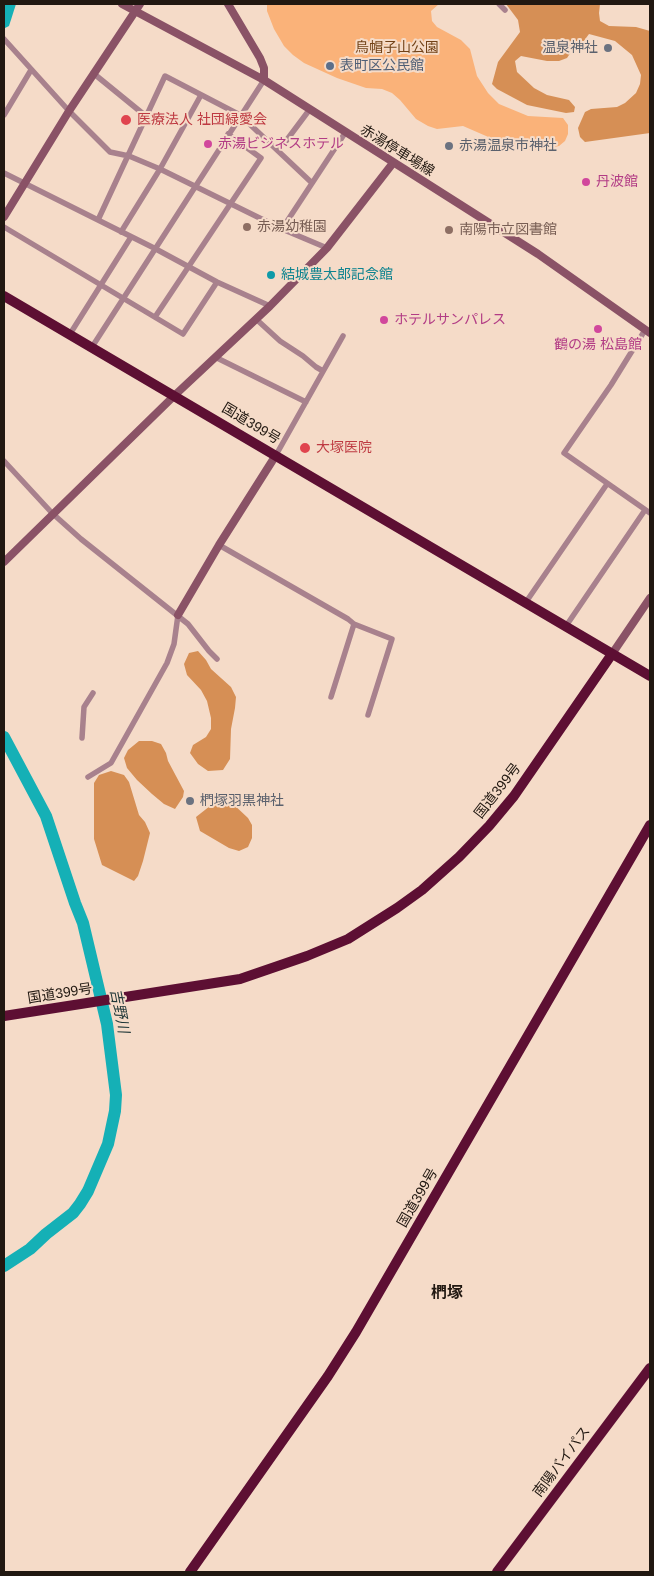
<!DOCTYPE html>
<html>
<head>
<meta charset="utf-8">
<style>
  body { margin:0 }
  #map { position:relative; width:654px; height:1576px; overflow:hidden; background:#f5dbc8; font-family:Helvetica,sans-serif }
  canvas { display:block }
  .frame { position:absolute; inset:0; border:5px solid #211811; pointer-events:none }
</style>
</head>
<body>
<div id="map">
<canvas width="654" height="1576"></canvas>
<div class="frame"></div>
</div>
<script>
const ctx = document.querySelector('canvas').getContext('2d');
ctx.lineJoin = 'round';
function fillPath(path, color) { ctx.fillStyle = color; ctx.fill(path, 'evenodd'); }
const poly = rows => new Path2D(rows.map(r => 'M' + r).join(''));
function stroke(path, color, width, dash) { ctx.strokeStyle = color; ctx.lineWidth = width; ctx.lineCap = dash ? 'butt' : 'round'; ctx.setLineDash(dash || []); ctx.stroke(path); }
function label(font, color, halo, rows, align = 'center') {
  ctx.font = font + ' Helvetica,"Noto Sans JP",sans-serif'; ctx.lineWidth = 4; ctx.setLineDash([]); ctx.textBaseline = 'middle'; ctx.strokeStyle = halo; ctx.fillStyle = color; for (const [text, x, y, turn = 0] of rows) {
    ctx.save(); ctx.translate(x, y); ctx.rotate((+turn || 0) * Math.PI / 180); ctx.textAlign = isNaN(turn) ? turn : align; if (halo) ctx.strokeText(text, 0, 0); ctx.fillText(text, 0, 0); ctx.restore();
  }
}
const green = poly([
  [267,4,439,4,431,11,432,21,437,27,461,40,470,49,477,76,488,93,499,104,528,116,563,118,568,125,568,134,565,141,559,146,549,148,540,150,524,149,493,139,463,126,437,129,428,126,416,119,400,100,392,93,382,89,366,88,337,78,304,63,293,55,284,46,274,29,267,11]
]);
const forest = poly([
  [506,4,600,4,599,13,600,21,609,26,636,27,650,31,650,133,585,142,580,137,578,128,585,112,591,109,617,107,625,103,636,93,640,84,641,75,632,55,615,41,589,34,583,42,573,49,567,58,559,61,547,61,521,56,515,61,517,72,534,88,547,95,569,100,575,107,574,112,566,113,527,105,497,89,492,84,498,62,520,32,518,20],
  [198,651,206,660,211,669,231,687,236,697,235,708,231,729,230,759,223,770,208,771,198,764,190,753,193,745,206,737,211,729,211,718,207,701,201,690,187,675,184,664,189,653],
  [139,741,152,741,161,744,166,753,168,761,184,791,183,797,175,809,164,804,152,794,137,780,127,768,124,758,128,750],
  [111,771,124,775,129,782,139,815,145,822,150,833,143,861,138,876,134,881,102,865,94,839,94,783,99,775],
  [220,802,231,802,248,818,252,825,252,838,248,847,239,851,229,848,200,831,196,817,210,806]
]);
const water = poly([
  [4,4,16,4,9,26,5,28,4,28]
]);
const river = poly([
  [4,737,46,816,75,903,83,923,107,1024,116,1095,115,1111,108,1144,88,1191,80,1204,73,1213,46,1234,30,1249,4,1266]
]);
const street = poly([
  [499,4,505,10],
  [4,39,69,111,110,152,129,156,160,169,282,229,327,248],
  [93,73,147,117],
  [4,115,31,70],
  [277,149,286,141,310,109],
  [4,173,154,248,217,282,270,306],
  [98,220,165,76,240,115,312,183],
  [4,227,183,334,217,282],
  [282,229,345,133],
  [121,232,160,169,201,95],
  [155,317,261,158,228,134],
  [256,319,280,341,303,356,316,367,323,371],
  [645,330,611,385,564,453,650,513],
  [70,334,131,237],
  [92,347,264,80],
  [215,357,306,402],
  [276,455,343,336],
  [4,461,52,513,81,539,188,624,209,651,217,659],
  [219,545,348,619,354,624,392,639,368,715],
  [526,602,607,484],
  [566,626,645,510],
  [331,697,354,624],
  [82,738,84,707,93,693],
  [88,777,111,763,167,663,174,644,178,615]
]);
const secondary = poly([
  [122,4,264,80,538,254,650,333],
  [228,4,260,58,264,68,264,80],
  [4,217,69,111,140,4],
  [4,562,175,395,270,306,327,248,393,163],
  [178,615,219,545,276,455],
  [612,654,650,598]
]);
const highway = poly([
  [4,296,650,676],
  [4,1016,240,979,307,956,348,939,397,908,422,890,459,857,489,826,514,796,612,654],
  [190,1572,328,1376,356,1332,650,825],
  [497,1572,650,1368]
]);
const markers = [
  [608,48,5,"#6b7280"],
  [330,66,5,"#5c6f8a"],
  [126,120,6,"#e0444e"],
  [208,144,5,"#d1479c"],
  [449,146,5,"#6b7280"],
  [586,182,5,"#d1479c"],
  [247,227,5,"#8d6e63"],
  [449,230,5,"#8d6e63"],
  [271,275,5,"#0f9aa8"],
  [384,320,5,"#d1479c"],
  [598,329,5,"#d1479c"],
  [305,448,6,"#e0444e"],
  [190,801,5,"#6b7280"]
];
const parkNames = [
  ["烏帽子山公園",397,48]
];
const worshipNames = [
  ["温泉神社",598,48,"right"],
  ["赤湯温泉市神社",459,146],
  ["椚塚羽黒神社",200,801]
];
const serviceNames = [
  ["表町区公民館",340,66]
];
const healthNames = [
  ["医療法人 社団緑愛会",137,120],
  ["大塚医院",316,448]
];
const hotelNames = [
  ["赤湯ビジネスホテル",218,144],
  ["丹波館",596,182],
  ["ホテルサンパレス",394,320],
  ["鶴の湯 松島館",598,345,"center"]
];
const streetNames = [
  ["赤湯停車場線",397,151,32],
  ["国道399号",251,424,31],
  ["国道399号",498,791,-52],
  ["国道399号",60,994,-9],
  ["国道399号",418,1198,-60],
  ["南陽バイパス",562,1462,-53]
];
const educationNames = [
  ["赤湯幼稚園",257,227],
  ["南陽市立図書館",459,230]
];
const cultureNames = [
  ["結城豊太郎記念館",281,275]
];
const waterNames = [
  ["吉野川",119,1011,79]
];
const quarterNames = [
  ["椚塚",447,1294]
];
fillPath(green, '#fab279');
fillPath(forest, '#d68f55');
fillPath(water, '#15b0b6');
stroke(river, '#15b0b6', 12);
stroke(street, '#a8818d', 5.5);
stroke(secondary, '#8a5266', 8);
stroke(highway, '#5d0f33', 10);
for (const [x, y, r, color] of markers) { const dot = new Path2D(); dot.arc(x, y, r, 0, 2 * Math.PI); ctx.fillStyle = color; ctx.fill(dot); stroke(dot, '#f5dbc8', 2); }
label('14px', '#724217', '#f5dbc8', parkNames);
label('14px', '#5b616d', '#f5dbc8', worshipNames, 'left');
label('14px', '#4e5e75', '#f5dbc8', serviceNames, 'left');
label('14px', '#be3a42', '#f5dbc8', healthNames, 'left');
label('14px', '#b23c85', '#f5dbc8', hotelNames, 'left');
label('14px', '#211811', '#f5dbc8', streetNames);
label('14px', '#785e54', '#f5dbc8', educationNames, 'left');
label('14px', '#0d838f', '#f5dbc8', cultureNames, 'left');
label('italic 15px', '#1f3637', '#f5dbc8', waterNames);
label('bold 16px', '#211811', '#f5dbc8', quarterNames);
</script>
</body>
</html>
